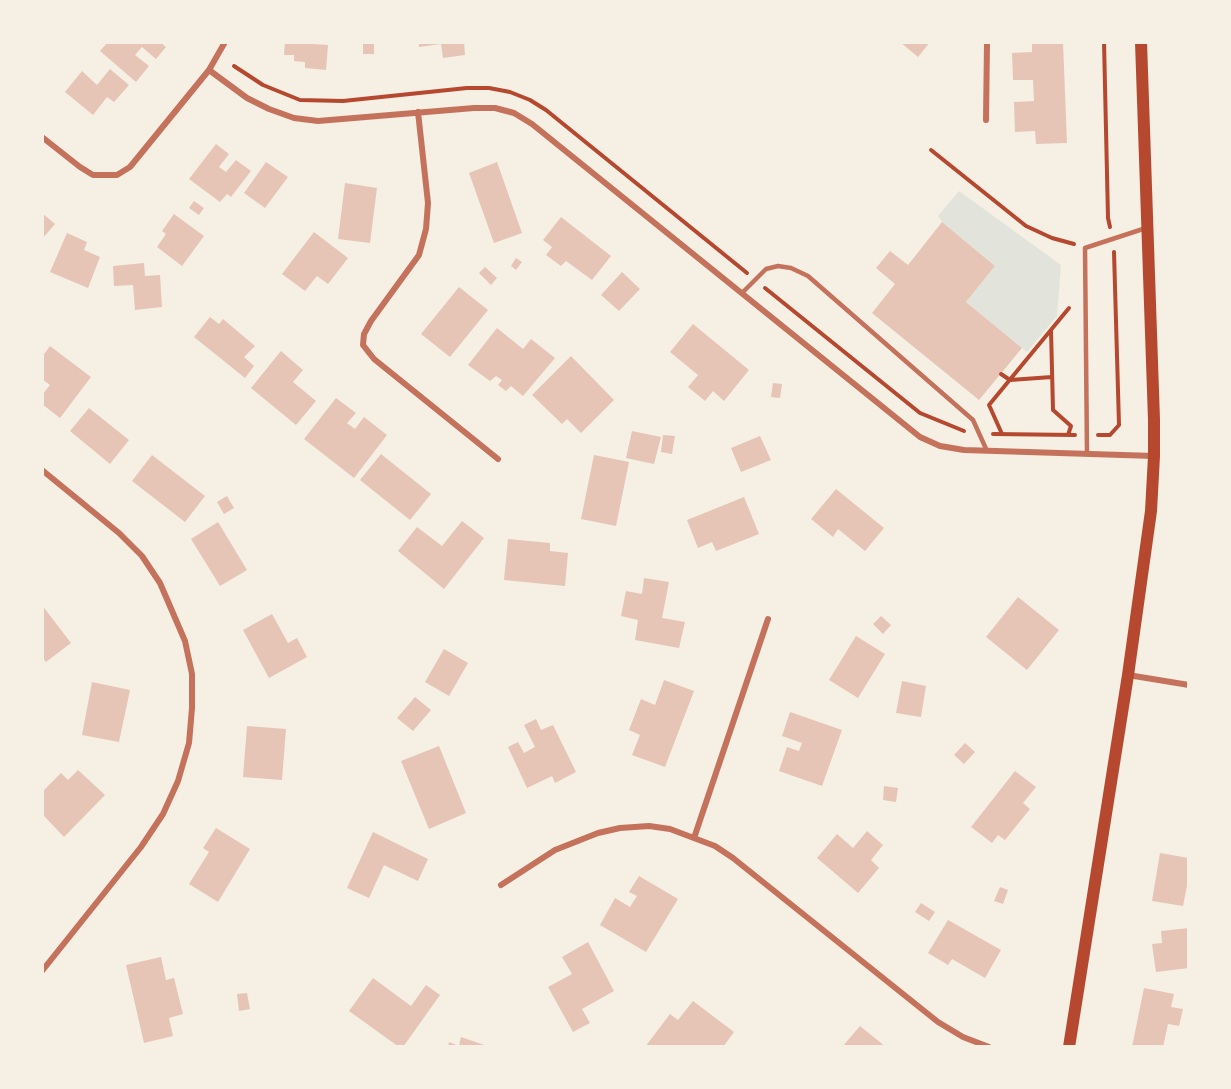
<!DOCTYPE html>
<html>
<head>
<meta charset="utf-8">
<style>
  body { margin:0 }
  #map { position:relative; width:1231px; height:1089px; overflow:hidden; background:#f6efe4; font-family:"Alegreya Sans",sans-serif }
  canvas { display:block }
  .frame { position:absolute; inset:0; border:44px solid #f6efe4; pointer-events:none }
</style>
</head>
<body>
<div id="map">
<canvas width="1231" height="1089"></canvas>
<div class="frame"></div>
</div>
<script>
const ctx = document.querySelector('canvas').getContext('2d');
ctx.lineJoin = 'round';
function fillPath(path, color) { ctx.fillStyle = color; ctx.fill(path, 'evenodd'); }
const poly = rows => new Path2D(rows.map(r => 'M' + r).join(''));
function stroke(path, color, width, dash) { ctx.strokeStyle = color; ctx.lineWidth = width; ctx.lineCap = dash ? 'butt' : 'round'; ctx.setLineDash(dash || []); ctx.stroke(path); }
const green = poly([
  [959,191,1061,265,1057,316,1027,352,966,302,995,266,942,222,938,216]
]);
const building = poly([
  [108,42,160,42,166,47,156,59,142,47,135,55,149,66,136,82,100,51],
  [285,42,312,42,312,44,328,45,326,70,305,68,305,62,294,61,294,55,284,55],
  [419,42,464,42,465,55,443,58,441,44,419,47],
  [900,42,930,42,918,57],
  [1032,42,1063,42,1067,143,1036,144,1035,131,1015,132,1014,102,1034,101,1033,80,1013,80,1012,53,1032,52],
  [363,44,374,44,374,54,363,54],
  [110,69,129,85,114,102,107,97,93,115,65,92,82,71,97,85],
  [216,144,229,154,219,167,226,172,236,160,251,171,231,197,227,194,220,202,189,179],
  [266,162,288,177,265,208,244,193],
  [497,162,522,233,494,243,469,173],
  [345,183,377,188,370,243,338,239],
  [194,201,204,208,199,215,189,208],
  [42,213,55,224,42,239],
  [174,214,204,236,182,266,157,247,166,234,162,231],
  [561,217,611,256,592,280,566,261,561,266,546,255,552,247,543,240],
  [942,222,995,266,966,302,1022,348,979,400,872,313,895,284,876,268,890,251,908,265],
  [314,232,348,258,328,284,317,276,305,291,282,274],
  [67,233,87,242,84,250,100,257,88,288,50,272],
  [516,258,522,262,516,270,511,266],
  [144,263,145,276,160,275,162,307,135,310,133,285,114,286,113,266],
  [485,267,497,278,491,285,479,273],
  [622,272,640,289,619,311,601,295],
  [459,287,488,310,450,357,421,334],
  [210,317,219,324,223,319,255,346,244,357,254,366,245,378,194,337],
  [693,324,749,370,724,401,713,391,705,401,688,387,698,375,670,352],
  [497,328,523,349,531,339,555,358,523,396,511,386,506,391,498,385,502,380,496,376,490,381,468,365],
  [50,346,91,377,60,418,42,404,42,395,50,385,42,379,42,357],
  [281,351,303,370,293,382,316,401,296,425,251,388],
  [571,356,614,400,581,433,567,419,562,424,532,395],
  [773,383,782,384,780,398,771,397],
  [336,398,356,413,347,423,355,429,364,417,387,435,354,478,304,439],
  [89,408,129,440,110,464,70,431],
  [632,431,661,437,654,464,626,458],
  [663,435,675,436,672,454,661,452],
  [760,436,771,460,741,472,731,448],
  [381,454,431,494,410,520,360,480],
  [152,455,205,496,185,522,132,481],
  [594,455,629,462,616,526,581,519],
  [836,489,884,528,865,551,838,529,833,537,811,519],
  [227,496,234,508,224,514,217,502],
  [744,497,759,534,716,551,712,542,698,548,687,520],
  [462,521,484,538,444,589,398,551,417,527,442,546],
  [218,522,247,570,220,586,191,539],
  [508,539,550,543,550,551,568,553,565,586,504,580],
  [644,578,669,582,662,618,685,622,679,648,635,640,638,620,621,616,626,591,642,594],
  [1018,597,1059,630,1027,670,986,637],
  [42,605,71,643,46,662,42,657],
  [272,614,288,643,297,638,307,657,269,678,243,630],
  [881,616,891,625,883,634,873,624],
  [856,636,885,654,858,698,829,680],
  [444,649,468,663,449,696,425,682],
  [664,680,694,691,665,767,632,755,640,735,629,730,641,699,655,705],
  [902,681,926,686,921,717,896,713],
  [92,682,130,690,119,742,82,735],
  [415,697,431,710,413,731,397,718],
  [790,712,842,730,822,786,779,771,787,747,799,751,802,743,782,736],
  [536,719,541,730,553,725,576,772,555,783,552,776,527,788,508,747,518,742,524,753,535,747,524,725],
  [247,726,286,729,282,780,243,777],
  [965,743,975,752,964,764,954,755],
  [439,746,466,813,429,829,401,761],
  [78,770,105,795,64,837,44,816,42,818,42,792,61,773,68,780],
  [1015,771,1036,787,1023,803,1030,809,1005,840,998,835,992,843,971,827],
  [884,786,898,788,896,802,883,800],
  [216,828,250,849,218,902,189,884,209,852,203,848],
  [867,831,883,845,871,860,879,868,858,893,817,858,837,834,853,848],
  [373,832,428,859,418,881,384,865,369,898,347,888],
  [1160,853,1189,858,1187,868,1189,868,1189,886,1187,886,1183,906,1152,901],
  [639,876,678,899,646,952,600,925,615,898,630,907,637,896,629,892],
  [1000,887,1008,890,1003,904,994,901],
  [921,903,935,912,929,921,915,912],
  [948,920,1001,950,985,978,952,959,948,965,928,953],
  [1189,928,1189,968,1156,972,1152,944,1162,943,1161,931],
  [588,942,614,991,582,1009,590,1023,573,1032,548,987,572,974,562,957],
  [161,957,166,980,174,978,183,1014,169,1018,173,1036,144,1043,126,965],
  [373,978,411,1006,426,985,440,995,403,1047,399,1047,349,1011],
  [1144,988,1174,994,1171,1007,1183,1009,1179,1026,1168,1024,1163,1047,1132,1047],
  [247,993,250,1009,239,1011,237,994],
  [693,1001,734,1032,723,1047,645,1047,670,1014,678,1020],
  [860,1026,886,1047,842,1047],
  [461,1037,490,1047,448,1047,449,1042,459,1046]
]);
const path = poly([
  [1104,42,1108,218,1110,227],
  [234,66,263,85,300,100,343,101,467,88,489,88,510,92,530,100,546,110,747,273],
  [931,150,1026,226,1052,238,1074,244],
  [765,288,920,413,964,431],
  [1051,330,1053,410,1071,426,1068,435],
  [1001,374,1010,380,1052,377],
  [993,434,1075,435],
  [1002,434,989,405,1069,308],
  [1098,435,1110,435,1119,425,1114,252]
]);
const service = poly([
  [742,293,766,269,778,266,791,268,808,276,973,420,987,451],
  [1087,454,1085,248,1146,228]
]);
const minor = poly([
  [209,70,247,98,269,109,294,118,318,121,474,108,495,108,514,113,532,124,920,437,940,446,964,450,1154,456],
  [418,112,428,203,426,229,419,255,371,321,364,334,363,345,374,359,498,459],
  [986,120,987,42],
  [42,137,80,167,93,175,117,175,130,167,209,70,225,42],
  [42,470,119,533,142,556,160,583,185,641,192,674,192,708,189,743,178,781,163,814,141,847,42,971],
  [1128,675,1189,685],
  [694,838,768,619],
  [501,885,555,850,598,833,620,828,649,826,670,829,715,846,733,858,938,1022,963,1037,989,1047]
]);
const secondary = poly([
  [1069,1047,1128,675,1151,511,1154,456,1154,420,1141,42]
]);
fillPath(green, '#e2e4dc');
fillPath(building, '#e6c5b7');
stroke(path, '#b5482f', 4);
stroke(service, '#c5725c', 4.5);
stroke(minor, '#c5725c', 6);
stroke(secondary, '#b5482f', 12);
</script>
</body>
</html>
